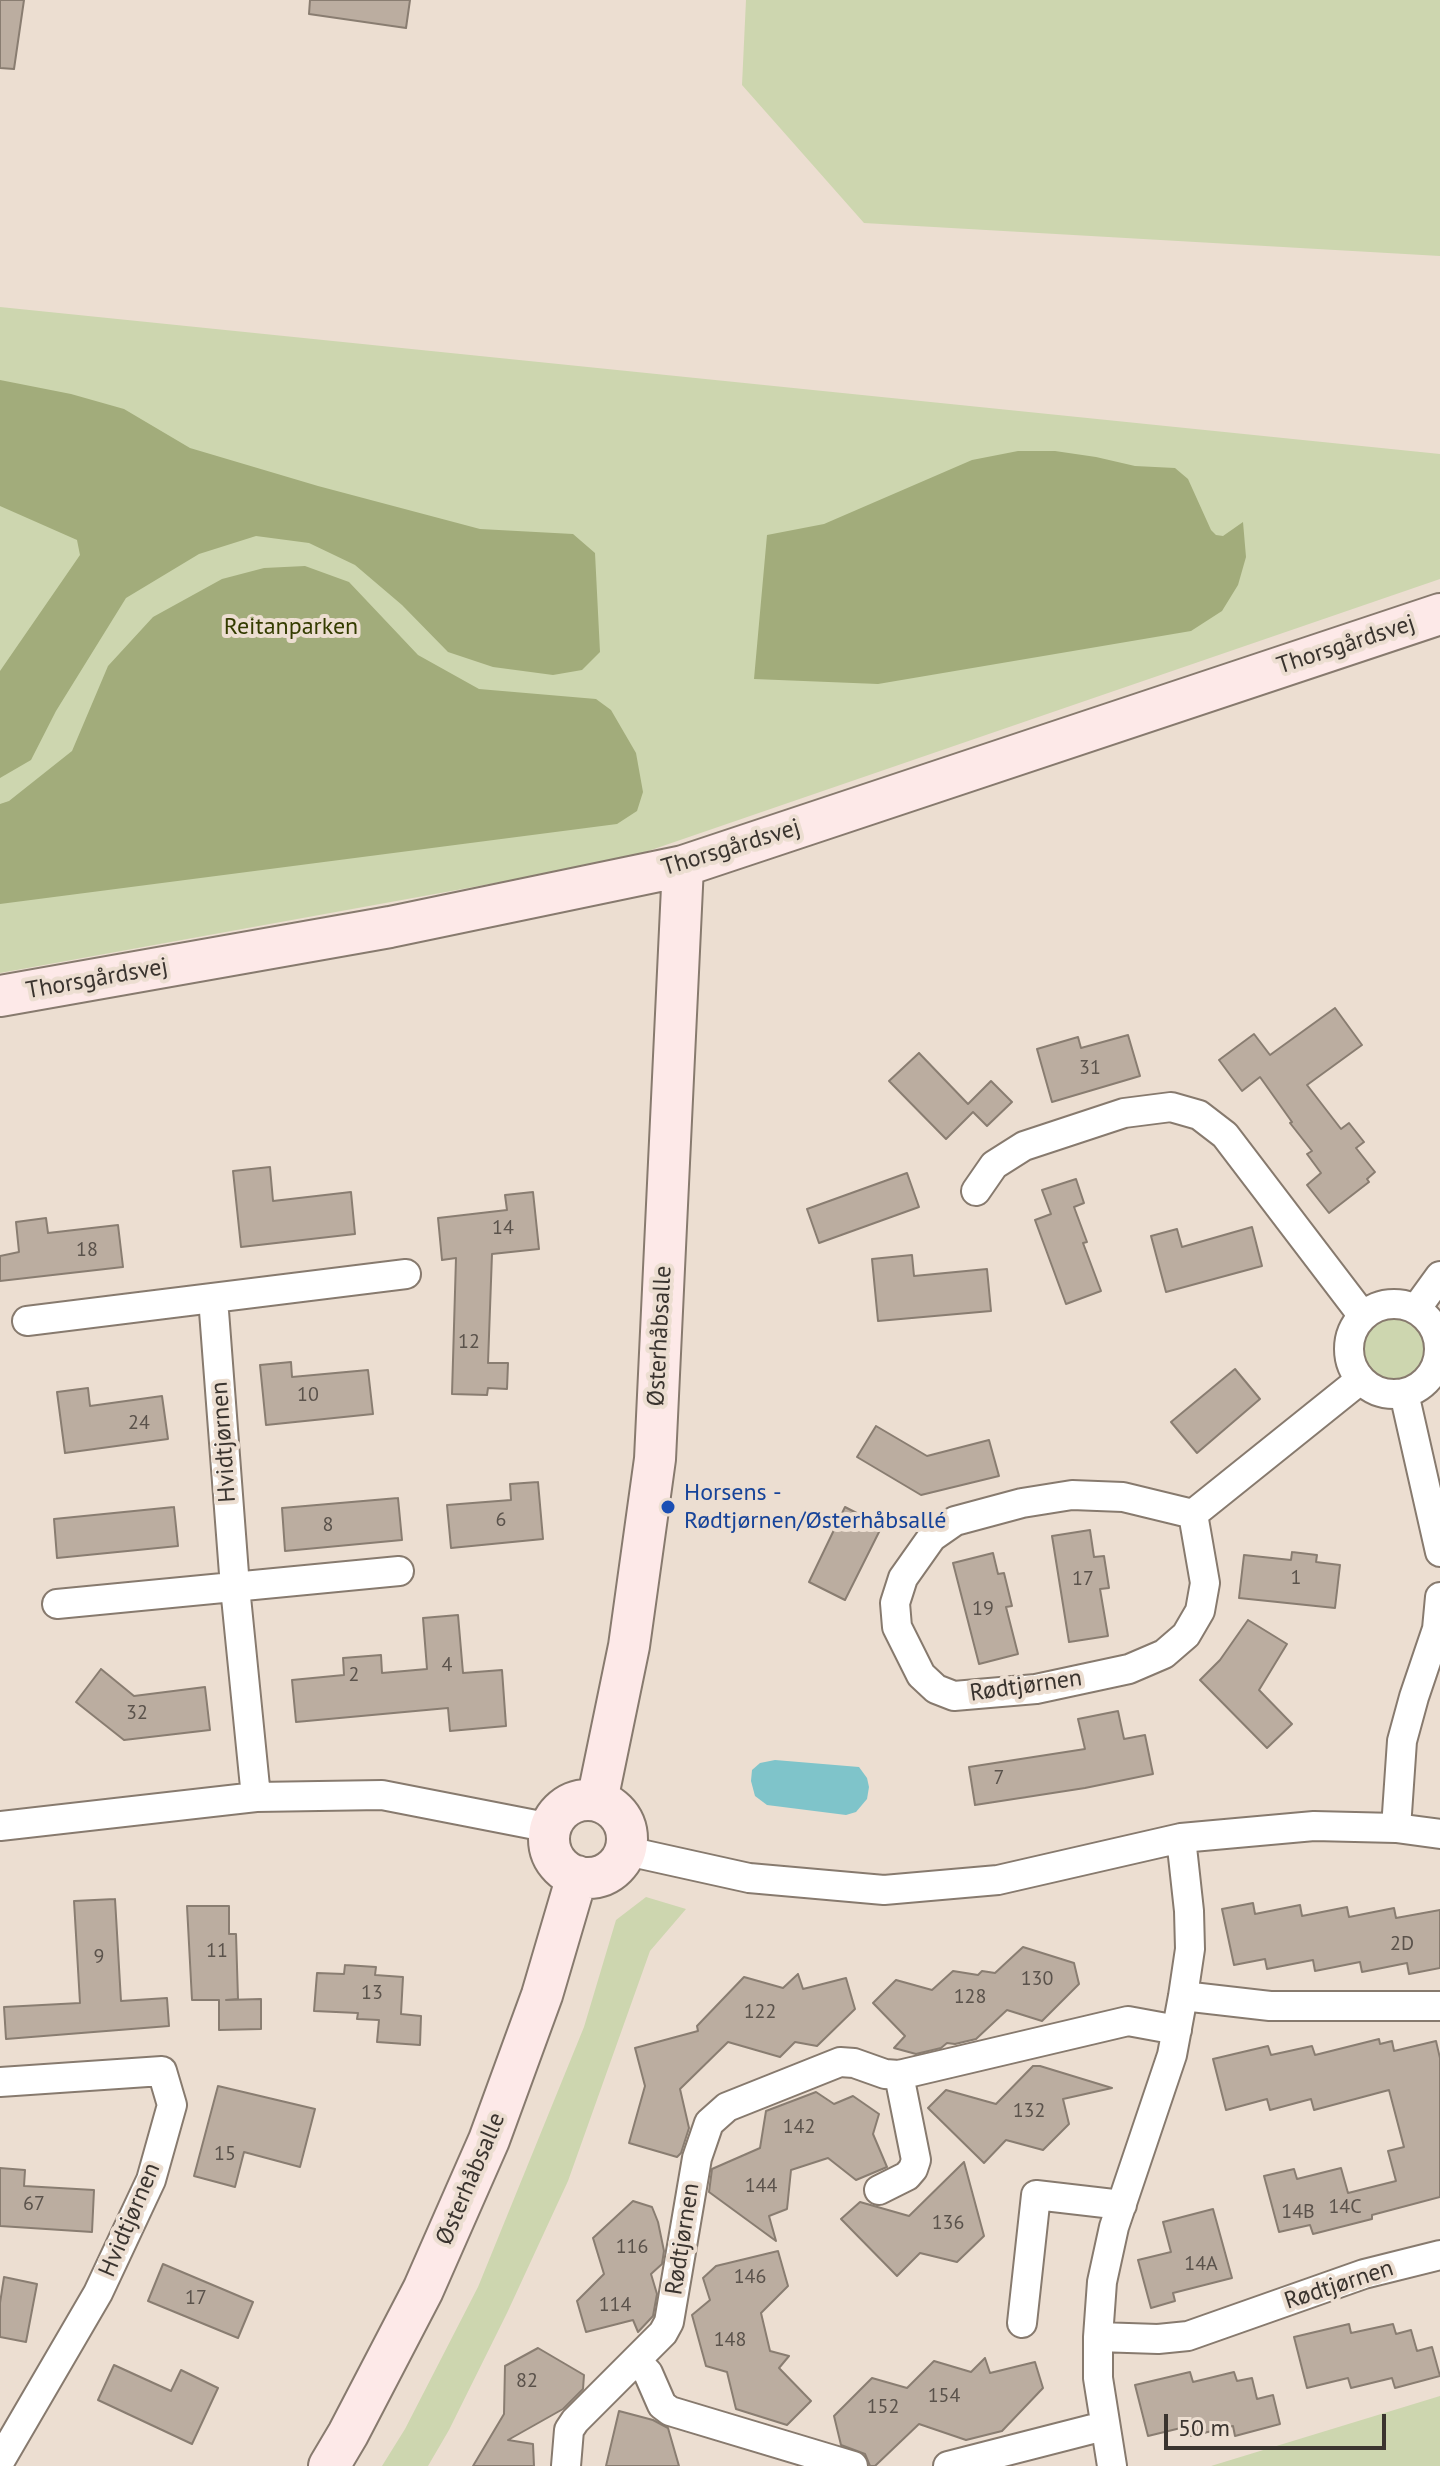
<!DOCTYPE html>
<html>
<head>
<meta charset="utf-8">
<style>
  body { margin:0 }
  #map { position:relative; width:1440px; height:2466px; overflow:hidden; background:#ecded1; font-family:"PT Sans",sans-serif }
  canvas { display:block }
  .scale { position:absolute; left:1164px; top:2414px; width:222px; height:36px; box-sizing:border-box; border:4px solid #3a342f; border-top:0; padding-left:10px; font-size:24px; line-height:28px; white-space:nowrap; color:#3a342f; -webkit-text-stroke:6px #ecded1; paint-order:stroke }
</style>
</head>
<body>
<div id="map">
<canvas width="1440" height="2466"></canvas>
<div class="scale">50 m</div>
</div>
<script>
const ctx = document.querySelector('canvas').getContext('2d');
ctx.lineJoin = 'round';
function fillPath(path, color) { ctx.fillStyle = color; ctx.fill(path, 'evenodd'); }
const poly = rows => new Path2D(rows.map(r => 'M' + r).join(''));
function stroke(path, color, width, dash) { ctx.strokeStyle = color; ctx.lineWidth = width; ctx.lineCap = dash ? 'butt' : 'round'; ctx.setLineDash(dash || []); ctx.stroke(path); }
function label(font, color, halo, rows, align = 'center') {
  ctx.font = font + ' "PT Sans",sans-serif'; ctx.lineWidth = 8; ctx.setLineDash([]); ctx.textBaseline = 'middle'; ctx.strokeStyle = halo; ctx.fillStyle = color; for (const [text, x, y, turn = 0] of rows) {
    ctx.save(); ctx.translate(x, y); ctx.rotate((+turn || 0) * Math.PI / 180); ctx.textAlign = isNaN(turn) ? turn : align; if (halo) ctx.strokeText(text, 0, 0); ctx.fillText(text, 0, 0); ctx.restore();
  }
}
const green = poly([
  [746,0,1440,0,1440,256,864,223,742,85],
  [0,307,1440,454,1440,579,622,860,0,973],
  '1359 1350a35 35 0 1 1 70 0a35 35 0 1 1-70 0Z',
  [646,1897,686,1909,650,1951,568,2181,507,2313,449,2430,428,2466,382,2466,405,2429,478,2287,584,2027,616,1920],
  [1440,2396,1440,2466,1211,2466]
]);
const forest = poly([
  [0,380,71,394,124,409,190,448,318,486,480,529,573,534,595,553,600,652,582,670,553,675,493,667,448,652,402,605,355,565,309,543,256,536,199,554,126,598,56,711,31,760,0,778,0,671,80,555,77,540,0,506],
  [1018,451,1055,451,1096,457,1135,466,1175,468,1188,479,1211,530,1216,535,1223,536,1243,522,1246,557,1238,585,1222,611,1191,631,878,684,754,679,767,535,824,524,972,460],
  [305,566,349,582,418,655,479,689,596,699,611,710,636,753,643,792,637,811,617,824,0,904,0,804,9,801,72,751,108,666,153,617,222,579,264,568]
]);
const water = poly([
  [775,1760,859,1767,867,1778,869,1787,867,1799,856,1812,846,1815,767,1805,755,1796,751,1781,752,1770,760,1763]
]);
const building = poly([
  [0,0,24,0,14,69,0,68,0,0],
  [310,0,410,0,406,28,309,14,310,0],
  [1335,1008,1362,1045,1307,1085,1341,1129,1349,1123,1364,1142,1356,1148,1375,1172,1367,1179,1369,1182,1329,1213,1307,1185,1321,1173,1307,1154,1312,1151,1290,1123,1292,1122,1260,1077,1242,1091,1219,1060,1254,1034,1270,1055,1335,1008],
  [1128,1035,1140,1076,1052,1102,1037,1049,1078,1037,1081,1048,1128,1035],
  [919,1053,968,1104,991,1081,1012,1102,987,1126,973,1112,946,1139,889,1081,919,1053],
  [270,1167,273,1201,351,1192,355,1234,241,1247,233,1171,270,1167],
  [907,1173,919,1207,819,1243,807,1209,907,1173],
  [1076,1179,1084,1203,1074,1207,1087,1242,1083,1243,1101,1291,1066,1304,1035,1220,1051,1214,1042,1190,1076,1179],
  [533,1192,539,1249,492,1254,488,1363,508,1363,507,1389,488,1388,487,1395,452,1394,456,1258,442,1260,438,1218,507,1210,505,1195,533,1192],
  [46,1218,48,1233,118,1225,123,1267,0,1281,0,1256,19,1252,16,1222,46,1218],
  [1252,1227,1262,1266,1166,1292,1151,1236,1177,1229,1182,1247,1252,1227],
  [912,1255,914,1276,987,1269,991,1311,878,1321,872,1259,912,1255],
  [291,1362,292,1377,368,1370,373,1414,266,1425,260,1365,291,1362],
  [1235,1369,1260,1399,1197,1453,1171,1422,1235,1369],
  [88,1388,90,1406,162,1396,168,1439,65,1453,57,1392,88,1388],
  [876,1426,927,1456,989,1440,999,1476,921,1495,857,1457,876,1426],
  [538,1482,543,1539,451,1548,447,1505,511,1500,510,1484,538,1482],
  [398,1498,402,1540,285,1551,282,1508,398,1498],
  [174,1507,178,1546,57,1558,54,1519,174,1507],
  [845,1507,882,1526,845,1600,809,1582,845,1507],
  [1090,1530,1094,1557,1104,1556,1109,1588,1100,1589,1108,1636,1069,1642,1052,1536,1090,1530],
  [1292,1552,1317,1555,1316,1562,1340,1565,1335,1608,1239,1598,1244,1555,1291,1560,1292,1552],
  [993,1553,998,1574,1004,1573,1012,1606,1006,1607,1018,1654,979,1664,953,1563,993,1553],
  [458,1615,463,1673,502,1670,506,1726,450,1731,448,1708,296,1722,292,1680,344,1675,343,1658,381,1655,382,1673,427,1669,423,1618,458,1615],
  [1248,1620,1287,1644,1259,1690,1292,1724,1267,1748,1200,1680,1220,1660,1248,1620],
  [101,1669,134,1696,205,1687,210,1730,124,1740,76,1702,101,1669],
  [1118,1711,1124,1739,1145,1735,1153,1774,1085,1788,975,1805,969,1767,1085,1749,1078,1719,1118,1711],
  [115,1899,121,2001,167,1998,169,2026,6,2039,4,2007,80,2003,74,1901,115,1899],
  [1253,1903,1255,1914,1300,1905,1302,1916,1347,1907,1349,1917,1394,1908,1396,1918,1440,1910,1440,1968,1409,1974,1407,1963,1362,1972,1360,1962,1315,1971,1313,1960,1267,1969,1265,1959,1234,1965,1222,1909,1253,1903],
  [187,1906,229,1906,229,1934,236,1934,238,1999,226,2000,261,1999,261,2029,219,2030,219,2000,192,2000,187,1906],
  [1023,1947,1074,1963,1079,1984,1042,2021,1007,2010,976,2039,955,2044,947,2043,941,2048,916,2054,894,2048,905,2036,873,2003,896,1980,932,1990,953,1971,978,1975,982,1971,995,1973,1023,1947],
  [345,1965,376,1967,375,1975,403,1977,401,2014,421,2016,420,2045,377,2042,379,2020,357,2019,358,2013,314,2011,317,1973,344,1974,345,1965],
  [798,1974,803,1989,846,1978,855,2009,817,2046,795,2042,780,2057,728,2042,680,2089,689,2128,681,2153,677,2157,629,2143,645,2086,635,2048,698,2031,697,2026,744,1977,783,1988,798,1974],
  [1379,2039,1380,2044,1392,2041,1394,2051,1436,2041,1440,2058,1440,2197,1372,2215,1372,2219,1313,2234,1310,2225,1279,2232,1264,2176,1294,2169,1297,2179,1341,2168,1348,2193,1396,2181,1388,2151,1404,2147,1389,2090,1314,2110,1311,2099,1270,2110,1267,2099,1226,2110,1213,2059,1268,2046,1271,2055,1312,2046,1315,2055,1379,2039],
  [1033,2066,1040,2066,1112,2088,1063,2099,1069,2124,1043,2150,1006,2140,984,2163,928,2108,946,2090,996,2104,1033,2066],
  [218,2086,315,2109,300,2167,244,2152,235,2187,194,2176,218,2086],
  [816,2092,834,2104,853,2096,879,2114,873,2134,887,2167,856,2180,828,2158,791,2170,787,2209,769,2216,776,2241,709,2192,712,2169,760,2148,766,2111,816,2092],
  [964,2162,984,2236,957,2262,920,2253,897,2276,841,2219,860,2202,909,2216,964,2162],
  [0,2168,25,2170,24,2186,94,2190,92,2232,0,2226,0,2168],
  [633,2201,652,2207,658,2222,664,2251,662,2264,651,2274,657,2294,653,2316,638,2332,633,2320,586,2332,577,2301,604,2274,593,2238,633,2201],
  [1213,2209,1232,2278,1173,2293,1175,2301,1151,2308,1138,2260,1171,2252,1163,2222,1213,2209],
  [778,2251,788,2286,761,2313,770,2351,789,2356,779,2368,811,2401,787,2425,736,2409,727,2372,706,2366,692,2315,710,2300,703,2278,716,2266,778,2251],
  [163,2264,253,2302,238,2338,148,2301,163,2264],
  [4,2277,37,2284,26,2342,0,2337,0,2303,4,2277],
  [1349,2324,1351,2333,1393,2324,1396,2334,1411,2330,1417,2351,1432,2347,1440,2376,1395,2388,1392,2378,1351,2388,1348,2378,1307,2388,1294,2337,1349,2324],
  [538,2348,584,2375,583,2389,563,2409,508,2440,533,2444,534,2466,473,2466,504,2414,505,2366,538,2348],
  [985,2358,990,2373,1035,2362,1043,2388,1002,2431,966,2440,919,2424,875,2466,870,2466,865,2454,841,2445,834,2416,872,2378,907,2388,934,2361,971,2372,985,2358],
  [114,2365,171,2391,181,2370,218,2388,192,2444,98,2400,114,2365],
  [1190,2372,1193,2382,1234,2372,1237,2381,1252,2378,1257,2399,1273,2395,1280,2424,1235,2436,1233,2426,1191,2436,1189,2426,1148,2436,1135,2385,1190,2372],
  [619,2411,653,2420,668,2428,679,2466,606,2466,619,2411]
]);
const street = poly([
  [976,1191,994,1165,1024,1146,1124,1113,1171,1107,1199,1115,1225,1135,1363,1316],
  [213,1298,235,1587,256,1797],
  '1349 1349a45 45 0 1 1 90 0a45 45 0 1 1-90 0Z',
  [1416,1309,1440,1276],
  [27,1321,406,1274],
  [1404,1393,1440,1552],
  [1193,1514,1123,1497,1072,1495,1022,1503,955,1521,932,1537,903,1578,895,1603,897,1627,921,1675,936,1689,954,1696,1036,1689,1129,1669,1164,1654,1186,1635,1200,1611,1205,1583,1193,1514,1360,1380],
  [57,1604,399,1571],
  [0,1826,256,1797,382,1795,551,1828],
  [1396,1828,1402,1741,1414,1697,1437,1629,1440,1597],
  [627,1851,749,1878,884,1890,998,1880,1181,1838,1314,1826,1396,1828,1440,1834],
  [1183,1996,1270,2006,1440,2006],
  [0,2082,162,2071,172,2105,151,2180,98,2293,0,2461],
  [879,2190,907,2176,913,2169,916,2160,899,2075],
  [1022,2323,1036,2195,1122,2205],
  [1098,2337,1158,2339,1188,2336,1364,2274,1440,2255],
  [636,2360,648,2373,662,2405,670,2411,853,2466],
  [566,2466,569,2430,575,2421,663,2333,669,2322,697,2158,709,2123,727,2107,840,2062,854,2063,885,2074,899,2075,1128,2021,1177,2030],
  [948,2466,1104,2426],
  [1112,2466,1098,2378,1098,2337,1102,2282,1114,2227,1172,2055,1183,1996,1190,1949,1189,1911,1181,1838]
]);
const secondary = poly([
  [0,996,390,927,683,866,1440,614],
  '549 1839a39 39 0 1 1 78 0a39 39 0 1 1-78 0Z',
  [597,1801,629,1646,655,1459,683,866],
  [329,2466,348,2434,423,2290,489,2140,542,1995,577,1876]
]);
const markers = [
  [668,1507,8,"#1a4fb4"]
];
const numberNames = [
  ["31",1090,1068],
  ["14",503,1228],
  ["18",87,1250],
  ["12",469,1342],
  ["10",308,1395],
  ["24",139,1423],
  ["6",501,1520],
  ["8",328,1525],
  ["1",1296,1578],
  ["17",1083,1579],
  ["19",983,1609],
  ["4",447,1665],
  ["2",354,1675],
  ["32",137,1713],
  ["7",999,1778],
  ["2D",1402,1944],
  ["11",217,1951],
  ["9",99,1957],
  ["130",1037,1979],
  ["13",372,1993],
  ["128",970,1997],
  ["122",760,2012],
  ["132",1029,2111],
  ["142",799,2127],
  ["15",225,2154],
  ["144",761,2186],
  ["67",34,2204],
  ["14C",1345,2207],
  ["14B",1298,2212],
  ["136",948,2223],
  ["116",632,2247],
  ["14A",1201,2264],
  ["146",750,2277],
  ["17",196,2298],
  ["114",615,2305],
  ["148",730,2340],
  ["82",527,2381],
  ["154",944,2396],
  ["152",883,2407]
];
const parkNames = [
  ["Reitanparken",291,627]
];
const streetNames = [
  ["Thorsgårdsvej",1346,645,-18],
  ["Thorsgårdsvej",731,848,-17],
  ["Thorsgårdsvej",97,979,-10],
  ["Østerhåbsalle",660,1336,-87],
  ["Hvidtjørnen",224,1442,-94],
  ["Rødtjørnen",1026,1686,-8],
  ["Østerhåbsalle",471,2179,-67],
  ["Hvidtjørnen",130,2220,-67],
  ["Rødtjørnen",683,2239,-81],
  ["Rødtjørnen",1339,2285,-18]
];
const transitNames = [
  ["Horsens -",684,1493],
  ["Rødtjørnen/Østerhåbsallé",684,1521]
];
fillPath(green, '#cdd6af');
fillPath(forest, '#a2ac7b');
fillPath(water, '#7fc4ca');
fillPath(building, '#bbada0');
stroke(building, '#897d71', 2);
stroke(street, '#877a6e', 32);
stroke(secondary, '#877a6e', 44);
stroke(street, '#fff', 28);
stroke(secondary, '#fde9e8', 40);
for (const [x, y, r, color] of markers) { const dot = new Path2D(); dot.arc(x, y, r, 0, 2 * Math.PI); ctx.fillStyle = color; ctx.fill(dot); stroke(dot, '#ecded1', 3); }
label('20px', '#5a524b', null, numberNames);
label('24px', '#343c00', '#ecded1', parkNames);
label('24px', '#3a342f', '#ecded1', streetNames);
label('24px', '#164399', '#ecded1', transitNames, 'left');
</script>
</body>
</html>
